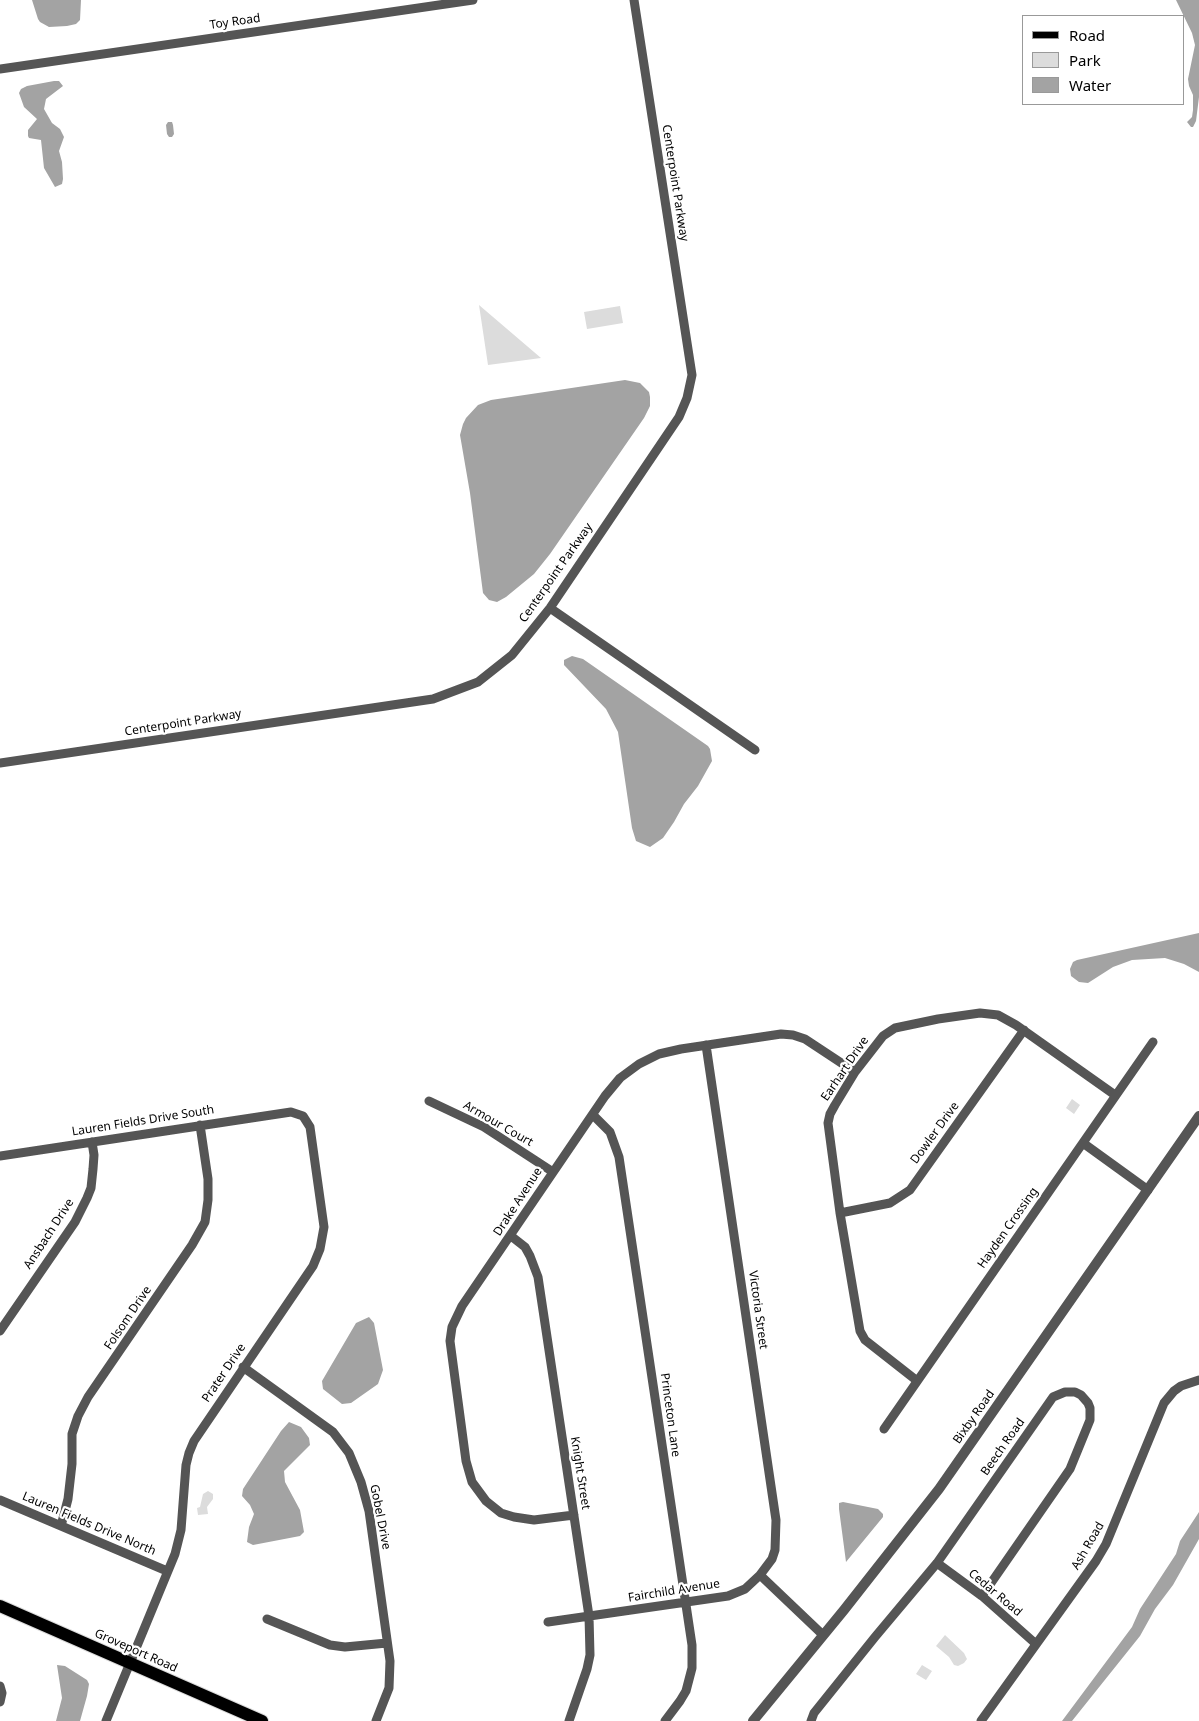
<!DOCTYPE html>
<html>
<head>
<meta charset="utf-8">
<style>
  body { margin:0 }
  #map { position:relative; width:1199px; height:1721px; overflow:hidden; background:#fff; font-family:"Noto Sans",sans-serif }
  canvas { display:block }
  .legend { position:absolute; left:1022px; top:15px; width:162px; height:90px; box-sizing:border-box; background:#fff; border:1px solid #999; margin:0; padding:6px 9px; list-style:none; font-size:15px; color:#000 }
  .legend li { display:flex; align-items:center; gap:10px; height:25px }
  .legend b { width:25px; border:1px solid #999 }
</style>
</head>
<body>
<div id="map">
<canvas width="1199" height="1721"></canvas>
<ul class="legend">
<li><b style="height:6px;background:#000"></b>Road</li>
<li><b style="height:14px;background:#dcdcdc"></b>Park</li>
<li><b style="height:14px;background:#a3a3a3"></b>Water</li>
</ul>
</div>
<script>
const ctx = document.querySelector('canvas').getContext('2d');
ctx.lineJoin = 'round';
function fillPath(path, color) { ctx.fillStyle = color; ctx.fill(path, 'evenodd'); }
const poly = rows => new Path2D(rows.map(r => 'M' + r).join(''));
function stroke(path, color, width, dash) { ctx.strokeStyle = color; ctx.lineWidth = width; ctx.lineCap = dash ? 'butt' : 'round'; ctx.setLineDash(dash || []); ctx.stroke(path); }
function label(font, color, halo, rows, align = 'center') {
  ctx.font = font + ' "Noto Sans",sans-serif'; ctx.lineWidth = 4.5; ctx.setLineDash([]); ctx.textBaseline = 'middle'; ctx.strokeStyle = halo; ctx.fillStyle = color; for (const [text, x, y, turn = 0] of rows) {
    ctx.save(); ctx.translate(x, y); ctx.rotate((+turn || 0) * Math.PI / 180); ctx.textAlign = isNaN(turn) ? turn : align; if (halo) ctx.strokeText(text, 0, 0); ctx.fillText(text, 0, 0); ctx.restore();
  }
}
const green = poly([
  [479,305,541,358,488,365],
  [620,306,623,323,587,329,584,312],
  [1072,1099,1080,1105,1074,1114,1066,1108],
  [208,1491,213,1494,213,1499,207,1507,208,1514,198,1515,197,1508,200,1507,203,1494],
  [945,1635,964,1653,967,1659,964,1663,958,1666,954,1665,949,1657,936,1646],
  [922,1665,932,1671,926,1680,916,1674]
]);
const water = poly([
  [32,0,81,0,80,20,76,24,67,26,49,27,40,22,38,19],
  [1176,0,1199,0,1199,97,1196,121,1193,127,1191,127,1187,122,1192,117,1193,110,1193,95,1189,86,1188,79,1195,45,1192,33],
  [54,81,59,81,63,86,46,99,44,109,52,123,60,129,64,137,59,151,62,162,63,179,62,184,55,187,44,168,41,140,29,138,28,136,28,130,37,119,24,107,19,93,21,89,27,86],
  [168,122,172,122,173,125,174,134,172,137,169,137,167,134,166,125],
  [625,380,640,383,649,392,650,397,650,406,644,418,550,554,534,574,506,597,497,602,489,600,483,593,470,493,460,435,463,424,466,418,478,405,491,400],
  [572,656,583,659,708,746,710,749,712,761,698,786,684,804,674,822,663,838,650,847,636,841,632,828,618,732,606,709,564,665,564,660],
  [1199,933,1199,972,1184,964,1165,958,1132,960,1113,967,1088,983,1079,982,1071,976,1070,969,1073,962,1077,960],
  [369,1317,374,1323,383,1370,378,1384,351,1403,342,1404,323,1389,322,1381,356,1323],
  [289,1422,301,1427,309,1438,310,1445,284,1471,285,1482,300,1510,304,1532,300,1536,253,1545,247,1542,249,1527,254,1514,250,1505,242,1496,243,1489,281,1431],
  [843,1502,878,1509,883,1514,883,1517,846,1562,839,1509,839,1503],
  [1199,1512,1199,1539,1173,1585,1155,1609,1140,1636,1072,1721,1062,1721,1132,1627,1140,1609,1176,1554,1180,1541],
  [57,1665,65,1666,87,1680,89,1684,87,1696,80,1721,56,1721,62,1698]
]);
const minor = poly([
  [0,69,473,0],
  [550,608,755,750],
  [0,763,433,699,478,682,512,655,550,608,679,417,687,398,692,375,634,0],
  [429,1101,484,1127,553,1172],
  [593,1115,610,1132,619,1157,692,1645,692,1668,686,1691,680,1701,665,1721],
  [1083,1143,1148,1190],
  [0,1156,291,1112,303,1116,310,1127,324,1227,320,1249,313,1266,194,1441,189,1453,186,1465,181,1530,175,1554,106,1721],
  [840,1213,890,1203,910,1190,1024,1030],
  [511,1236,525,1247,530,1256,538,1277,589,1616,590,1655,587,1669,569,1721],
  [0,1331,75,1222,87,1198,91,1188,93,1169,94,1155,92,1142],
  [243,1367,333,1432,349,1453,361,1482,369,1511,390,1661,389,1688,376,1721],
  [916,1380,865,1340,860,1331,840,1213,828,1123,830,1114,835,1105,855,1072,883,1036,895,1028,938,1019,980,1013,998,1015,1016,1025,1115,1095],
  [884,1429,1153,1042],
  [0,1500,167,1571],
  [574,1515,534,1520,514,1517,501,1513,486,1501,472,1482,466,1461,450,1341,452,1327,462,1306,605,1096,620,1078,639,1064,659,1054,681,1049,781,1034,793,1035,805,1039,855,1072],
  [61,1526,68,1499,72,1464,72,1434,78,1416,88,1397,192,1245,205,1222,208,1200,208,1179,200,1125],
  [937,1563,982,1596,1036,1644],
  [760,1575,823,1635],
  [267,1619,330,1645,345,1647,387,1643],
  [548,1622,728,1596,745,1589,760,1575,772,1559,775,1550,776,1520,706,1045],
  [0,1686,2,1693,0,1702],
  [811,1721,814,1713,875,1637,937,1563,1053,1397,1065,1392,1075,1392,1081,1395,1088,1403,1090,1408,1090,1420,1070,1469,982,1596],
  [981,1721,1096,1561,1106,1544,1164,1403,1174,1391,1181,1386,1199,1380]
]);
const tertiary = poly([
  [753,1721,844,1610,939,1489,1199,1116]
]);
const primary = poly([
  [0,1606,262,1721]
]);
const streetNames = [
  ["Toy Road",235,22,-8],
  ["Centerpoint Parkway",675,183,81],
  ["Centerpoint Parkway",556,573,-55],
  ["Centerpoint Parkway",183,723,-9],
  ["Earhart Drive",845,1069,-56],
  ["Lauren Fields Drive South",143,1121,-9],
  ["Armour Court",498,1124,30],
  ["Dowler Drive",935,1133,-54],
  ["Drake Avenue",518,1202,-57],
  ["Hayden Crossing",1008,1228,-55],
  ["Ansbach Drive",49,1234,-57],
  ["Victoria Street",758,1310,82],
  ["Folsom Drive",128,1318,-56],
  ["Prater Drive",224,1373,-56],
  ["Princeton Lane",670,1415,82],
  ["Bixby Road",974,1417,-55],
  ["Beech Road",1003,1447,-55],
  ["Knight Street",580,1473,81],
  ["Gobel Drive",380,1517,79],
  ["Lauren Fields Drive North",89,1524,23],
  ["Ash Road",1088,1546,-60],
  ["Fairchild Avenue",674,1591,-9],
  ["Cedar Road",995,1593,40],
  ["Groveport Road",136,1651,24]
];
fillPath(green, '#dcdcdc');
fillPath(water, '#a3a3a3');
stroke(primary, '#dbdbdb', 14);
stroke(minor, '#555', 9);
stroke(tertiary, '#555', 10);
stroke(primary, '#000', 12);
label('12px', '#000', '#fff', streetNames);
</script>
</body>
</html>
